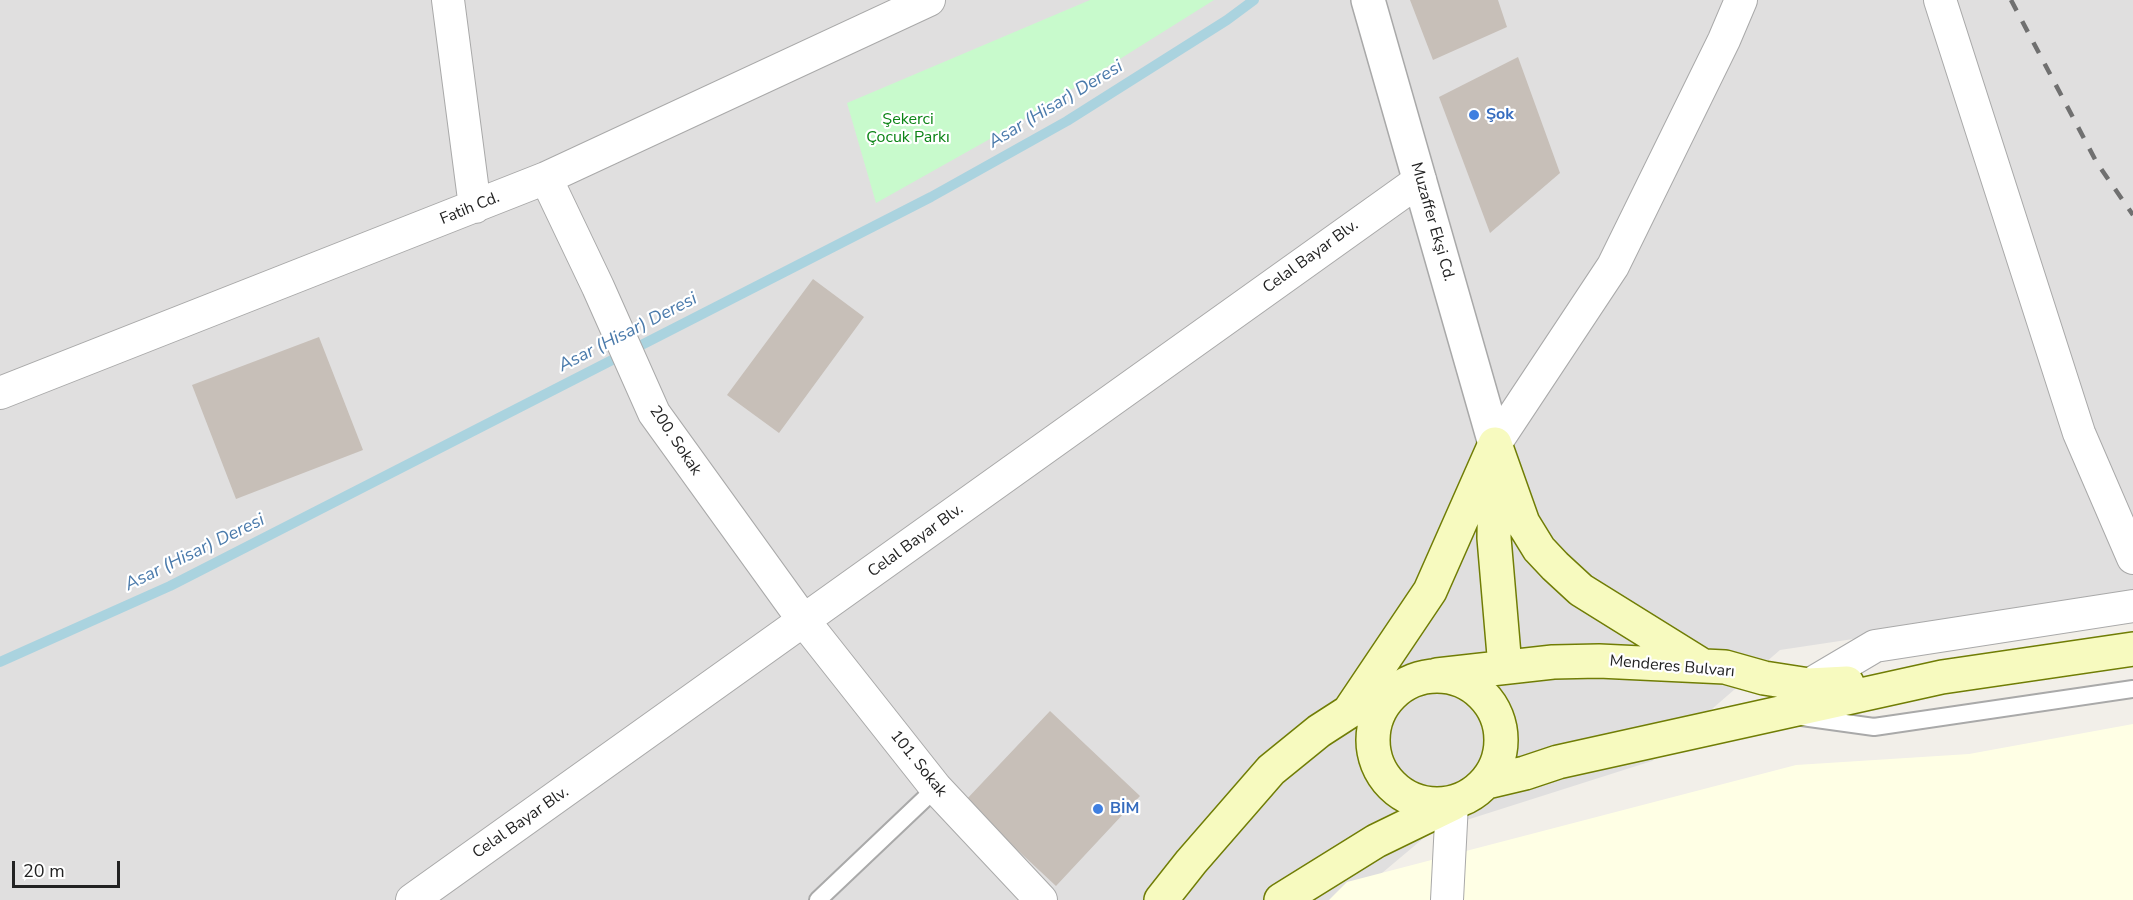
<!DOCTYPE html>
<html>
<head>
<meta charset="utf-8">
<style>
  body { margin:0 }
  #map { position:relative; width:2133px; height:900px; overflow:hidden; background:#f2efe9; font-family:"Nunito Sans",sans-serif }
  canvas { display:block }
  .scale { position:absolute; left:12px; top:861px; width:108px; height:27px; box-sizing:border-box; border:3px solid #222; border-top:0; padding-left:8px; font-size:18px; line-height:21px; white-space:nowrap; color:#222; -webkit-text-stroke:4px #fff; paint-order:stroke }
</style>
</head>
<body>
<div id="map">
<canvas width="2133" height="900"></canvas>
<div class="scale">20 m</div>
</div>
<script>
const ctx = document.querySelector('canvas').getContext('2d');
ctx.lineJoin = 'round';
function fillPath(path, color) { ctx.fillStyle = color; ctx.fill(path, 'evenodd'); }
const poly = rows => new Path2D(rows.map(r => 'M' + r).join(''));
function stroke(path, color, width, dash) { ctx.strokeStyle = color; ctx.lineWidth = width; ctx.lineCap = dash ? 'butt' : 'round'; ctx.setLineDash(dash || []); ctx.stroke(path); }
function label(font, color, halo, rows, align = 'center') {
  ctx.font = font + ' "Nunito Sans",sans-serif'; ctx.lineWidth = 4.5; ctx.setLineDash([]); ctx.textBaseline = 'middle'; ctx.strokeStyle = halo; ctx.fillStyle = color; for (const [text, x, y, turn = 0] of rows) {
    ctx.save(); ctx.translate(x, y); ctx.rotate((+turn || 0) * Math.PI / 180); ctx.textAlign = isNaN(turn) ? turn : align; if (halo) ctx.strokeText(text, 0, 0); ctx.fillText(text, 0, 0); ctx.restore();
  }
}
const residential = poly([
  [0,0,2133,0,2133,597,1780,650,1652,761,1432,831,1350,900,0,900]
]);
const education = poly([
  [2133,724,2133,900,1329,900,1347,882,1796,765,1969,754]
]);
const park = poly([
  [1090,0,1214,0,1013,126,876,203,847,103]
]);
const stream = poly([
  [0,662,170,586,931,197,1067,121,1227,20,1254,0]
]);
const building = poly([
  [1410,0,1498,0,1507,27,1433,60],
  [1518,57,1560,173,1490,233,1439,97],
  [813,279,864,317,779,433,727,395],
  [319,337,363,450,236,499,192,385],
  [1050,711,1140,796,1056,886,965,801]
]);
const service = poly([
  [1802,717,1874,727,2133,689],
  [818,900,936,788]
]);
const minor = poly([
  [448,0,475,207],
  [1940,0,2079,433,2133,558],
  [546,178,598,287,654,413,804,621,936,788,1041,900],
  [0,393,546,178,929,0],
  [1495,444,1613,266,1724,40,1741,0],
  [1809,685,1875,646,2133,606],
  [412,900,1420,180],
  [1447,900,1452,803]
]);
const tertiary = poly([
  [1368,0,1495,444]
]);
const secondary = poly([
  [1495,444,1523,523,1539,549,1555,566,1581,590,1700,664],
  [1495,467,1494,538,1505,667],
  [1437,675,1553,662,1599,661,1725,667,1764,678,1809,685,1847,683],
  '1373 740a64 64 0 1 1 128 0a64 64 0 1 1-128 0Z',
  [1350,710,1430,591,1495,444],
  [1487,782,1525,773,1558,762,1942,677,2133,649],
  [1161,900,1191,862,1271,770,1319,731,1350,711,1396,690],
  [1281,900,1376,841,1452,804]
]);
const rail = poly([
  [2011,0,2097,163,2133,215]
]);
const markers = [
  [1474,115,6,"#3f7fe0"],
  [1098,809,6,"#3f7fe0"]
];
const shopNames = [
  ["Şok",1486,115],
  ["BİM",1110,809]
];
const parkNames = [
  ["Şekerci",908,120],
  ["Çocuk Parkı",908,138]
];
const streetNames = [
  ["Fatih Cd.",470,209,-22],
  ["Muzaffer Ekşi Cd.",1432,222,74],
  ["Celal Bayar Blv.",1311,257,-36],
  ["200. Sokak",675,441,56],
  ["Celal Bayar Blv.",916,541,-36],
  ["Menderes Bulvarı",1672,667,5],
  ["101. Sokak",918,764,51],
  ["Celal Bayar Blv.",521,823,-35]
];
const waterNames = [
  ["Asar (Hisar) Deresi",1056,105,-31],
  ["Asar (Hisar) Deresi",628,333,-27],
  ["Asar (Hisar) Deresi",195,553,-26]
];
fillPath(residential, '#e0dfdf');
fillPath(education, '#ffffe5');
fillPath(park, '#c8facc');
stroke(stream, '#aad3df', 10);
fillPath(building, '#c7bfb8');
stroke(service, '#a9a9a9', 20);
stroke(minor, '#a9a9a9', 34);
stroke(tertiary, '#a9a9a9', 36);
stroke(secondary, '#707d05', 36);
stroke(service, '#fff', 16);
stroke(minor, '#fff', 32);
stroke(tertiary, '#fff', 33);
stroke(secondary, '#f7fabf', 33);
stroke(rail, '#707070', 4.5, [12, 12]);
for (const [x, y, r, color] of markers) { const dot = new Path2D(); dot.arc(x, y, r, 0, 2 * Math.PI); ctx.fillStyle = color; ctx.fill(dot); stroke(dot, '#fff', 2); }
label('bold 16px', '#366cbe', '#fff', shopNames, 'left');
label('16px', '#0c8416', '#fff', parkNames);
label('16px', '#222', '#fff', streetNames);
label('italic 18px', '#4a7aab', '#fff', waterNames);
</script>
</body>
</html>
